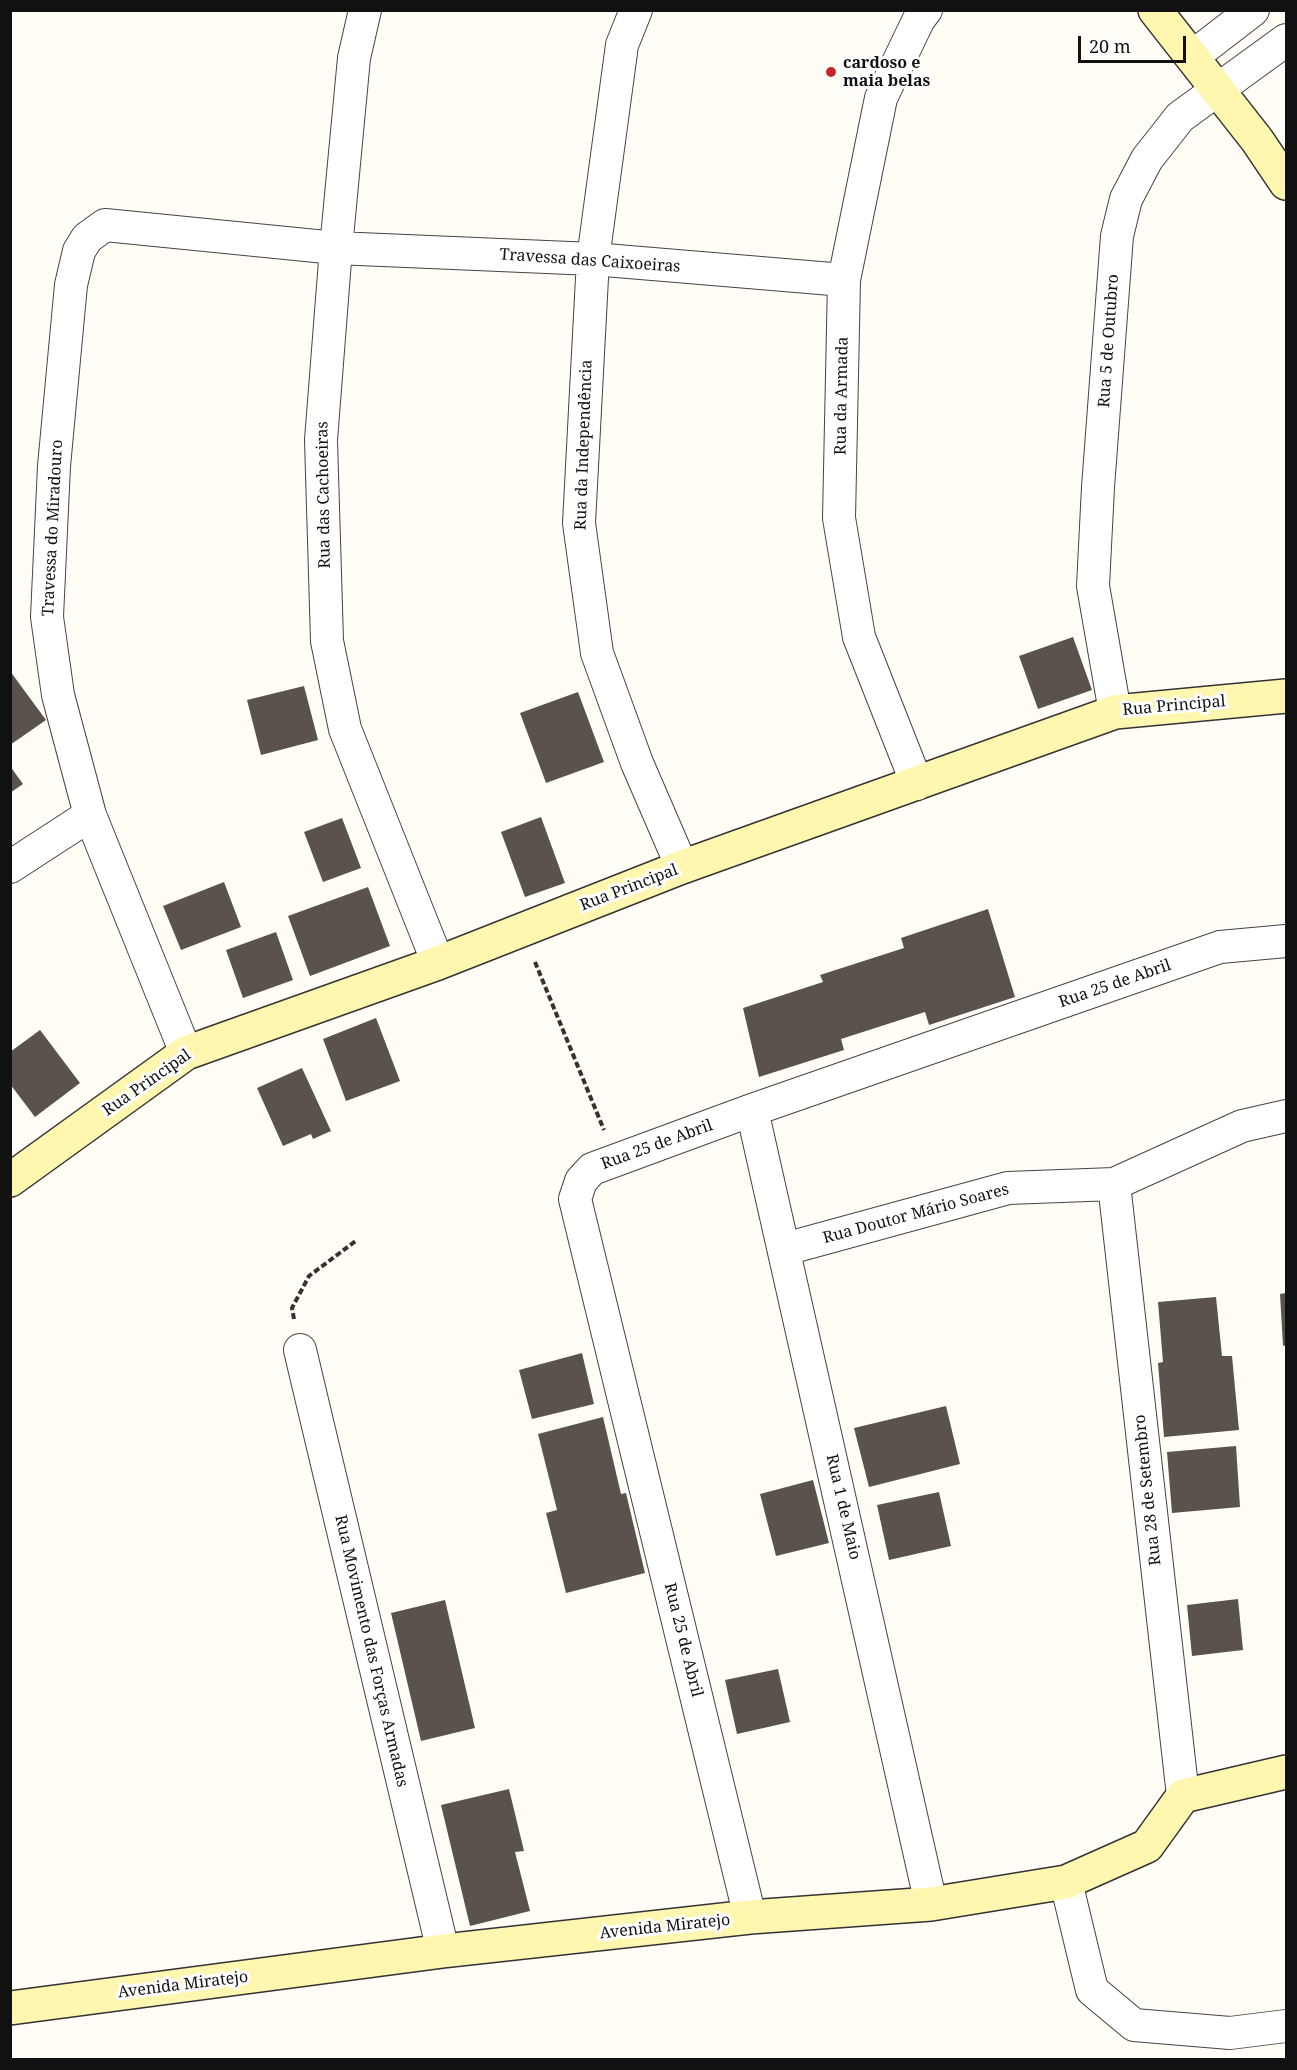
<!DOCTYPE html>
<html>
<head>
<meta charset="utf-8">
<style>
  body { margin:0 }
  #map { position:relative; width:1297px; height:2070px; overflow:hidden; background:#fffdf5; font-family:"Noto Serif",serif }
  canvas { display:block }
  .frame { position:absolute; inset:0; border:12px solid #111; pointer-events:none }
  .scale { position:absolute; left:1078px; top:36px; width:108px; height:27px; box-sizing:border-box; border:3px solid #111; border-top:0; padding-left:8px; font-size:18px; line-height:21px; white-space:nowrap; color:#111; -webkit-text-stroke:4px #fff; paint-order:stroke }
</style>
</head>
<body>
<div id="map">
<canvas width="1297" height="2070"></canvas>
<div class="frame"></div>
<div class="scale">20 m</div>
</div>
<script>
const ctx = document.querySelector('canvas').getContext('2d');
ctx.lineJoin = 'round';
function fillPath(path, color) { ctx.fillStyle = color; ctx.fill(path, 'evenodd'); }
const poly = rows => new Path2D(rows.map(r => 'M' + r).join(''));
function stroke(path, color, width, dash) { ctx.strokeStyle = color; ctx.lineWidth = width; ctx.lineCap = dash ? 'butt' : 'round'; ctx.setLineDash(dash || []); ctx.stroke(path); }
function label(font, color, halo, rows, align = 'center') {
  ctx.font = font + ' "Noto Serif",serif'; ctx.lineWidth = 6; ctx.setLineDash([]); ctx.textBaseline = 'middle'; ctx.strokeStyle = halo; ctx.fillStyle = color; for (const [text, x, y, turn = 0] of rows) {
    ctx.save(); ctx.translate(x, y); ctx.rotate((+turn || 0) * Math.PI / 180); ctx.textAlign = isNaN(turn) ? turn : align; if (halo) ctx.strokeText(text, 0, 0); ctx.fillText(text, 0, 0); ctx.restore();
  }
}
const building = poly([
  [1073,637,1092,690,1038,709,1019,656],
  [10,671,46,720,10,745],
  [304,686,318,740,261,755,247,700],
  [578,692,604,762,546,783,520,713],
  [10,766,23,784,10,793],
  [541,817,565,883,525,897,501,832],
  [342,818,361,868,323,882,304,832],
  [224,882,241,927,181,950,163,906],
  [368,887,390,946,310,976,288,916],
  [988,909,1015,997,929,1025,925,1012,841,1039,844,1050,759,1077,743,1008,823,982,820,975,904,948,901,938],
  [276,932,293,980,243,998,226,950],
  [376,1018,400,1081,346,1101,323,1039],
  [40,1030,80,1083,35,1117,10,1084,10,1052],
  [302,1068,331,1131,313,1139,311,1134,283,1146,257,1088],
  [1286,1293,1286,1345,1283,1346,1280,1294],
  [1216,1297,1222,1356,1232,1356,1239,1430,1164,1437,1158,1363,1163,1362,1158,1302],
  [582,1353,594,1404,532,1419,519,1370],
  [946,1406,960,1464,869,1487,854,1428],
  [603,1417,621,1494,626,1493,645,1573,566,1593,546,1513,557,1510,538,1434],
  [1236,1446,1240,1507,1172,1513,1167,1452],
  [813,1480,829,1543,776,1556,760,1494],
  [939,1492,951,1546,889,1560,877,1505],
  [1238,1599,1243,1650,1192,1656,1187,1605],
  [445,1600,475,1728,421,1741,391,1613],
  [778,1669,790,1722,737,1734,725,1680],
  [509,1789,524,1851,515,1852,530,1911,470,1926,441,1805]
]);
const path = poly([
  [535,962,604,1130],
  [294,1319,292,1308,309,1276,357,1240]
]);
const street = poly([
  [365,10,354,58,336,248,321,440,327,641,345,729,438,963],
  [636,10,622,45,593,259,579,523,597,653,637,763,682,867],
  [1192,57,1253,10],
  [1115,712,1093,586,1098,487,1117,236,1126,199,1147,159,1180,117,1286,40],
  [917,784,859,637,839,518,844,280,881,98,919,19,926,10],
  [10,867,90,815],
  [186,1053,90,815,58,695,47,617,54,466,71,285,79,251,87,238,105,225,336,248,593,259,844,280],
  [752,1110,931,1904],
  [1114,1184,1183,1796],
  [785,1249,1008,1188,1114,1184,1242,1126,1286,1116],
  [300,1350,443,1951],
  [1066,1882,1092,1990,1134,2025,1230,2033,1286,2026],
  [750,1917,575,1199,581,1181,592,1169,752,1110,1220,947,1286,941]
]);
const secondary = poly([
  [1155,10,1257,140,1286,183],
  [10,1180,186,1053,438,963,682,867,1115,712,1286,696],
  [10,2008,443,1951,750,1917,931,1904,1066,1882,1147,1846,1183,1796,1286,1772]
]);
const markers = [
  [831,72,6,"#c4262e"]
];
const poiNames = [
  ["cardoso e",843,63],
  ["maia belas",843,81]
];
const streetNames = [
  ["Travessa das Caixoeiras",590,261,4],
  ["Rua 5 de Outubro",1109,341,-86],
  ["Rua da Armada",842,396,-89],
  ["Rua da Independência",584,445,-88],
  ["Rua das Cachoeiras",324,495,-91],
  ["Travessa do Miradouro",53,528,-87],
  ["Rua Principal",1174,706,-5],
  ["Rua Principal",629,888,-21],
  ["Rua 25 de Abril",1115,984,-19],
  ["Rua Principal",147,1083,-35],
  ["Rua 25 de Abril",657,1145,-20],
  ["Rua Doutor Mário Soares",916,1214,-15],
  ["Rua 28 de Setembro",1148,1490,-96],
  ["Rua 1 de Maio",843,1507,77],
  ["Rua 25 de Abril",683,1640,76],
  ["Rua Movimento das Forças Armadas",371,1651,77],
  ["Avenida Miratejo",665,1927,-6],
  ["Avenida Miratejo",183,1985,-7]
];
fillPath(building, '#5a524d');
stroke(street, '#444', 34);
stroke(secondary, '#333', 36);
stroke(path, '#333', 4, [6, 3]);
stroke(street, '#fff', 32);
stroke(secondary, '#fff6b0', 33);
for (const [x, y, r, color] of markers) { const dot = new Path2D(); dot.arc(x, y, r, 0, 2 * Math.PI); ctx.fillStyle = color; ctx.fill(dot); stroke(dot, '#fff', 2); }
label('bold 16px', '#111', '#fff', poiNames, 'left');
label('16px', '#111', '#fff', streetNames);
</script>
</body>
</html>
